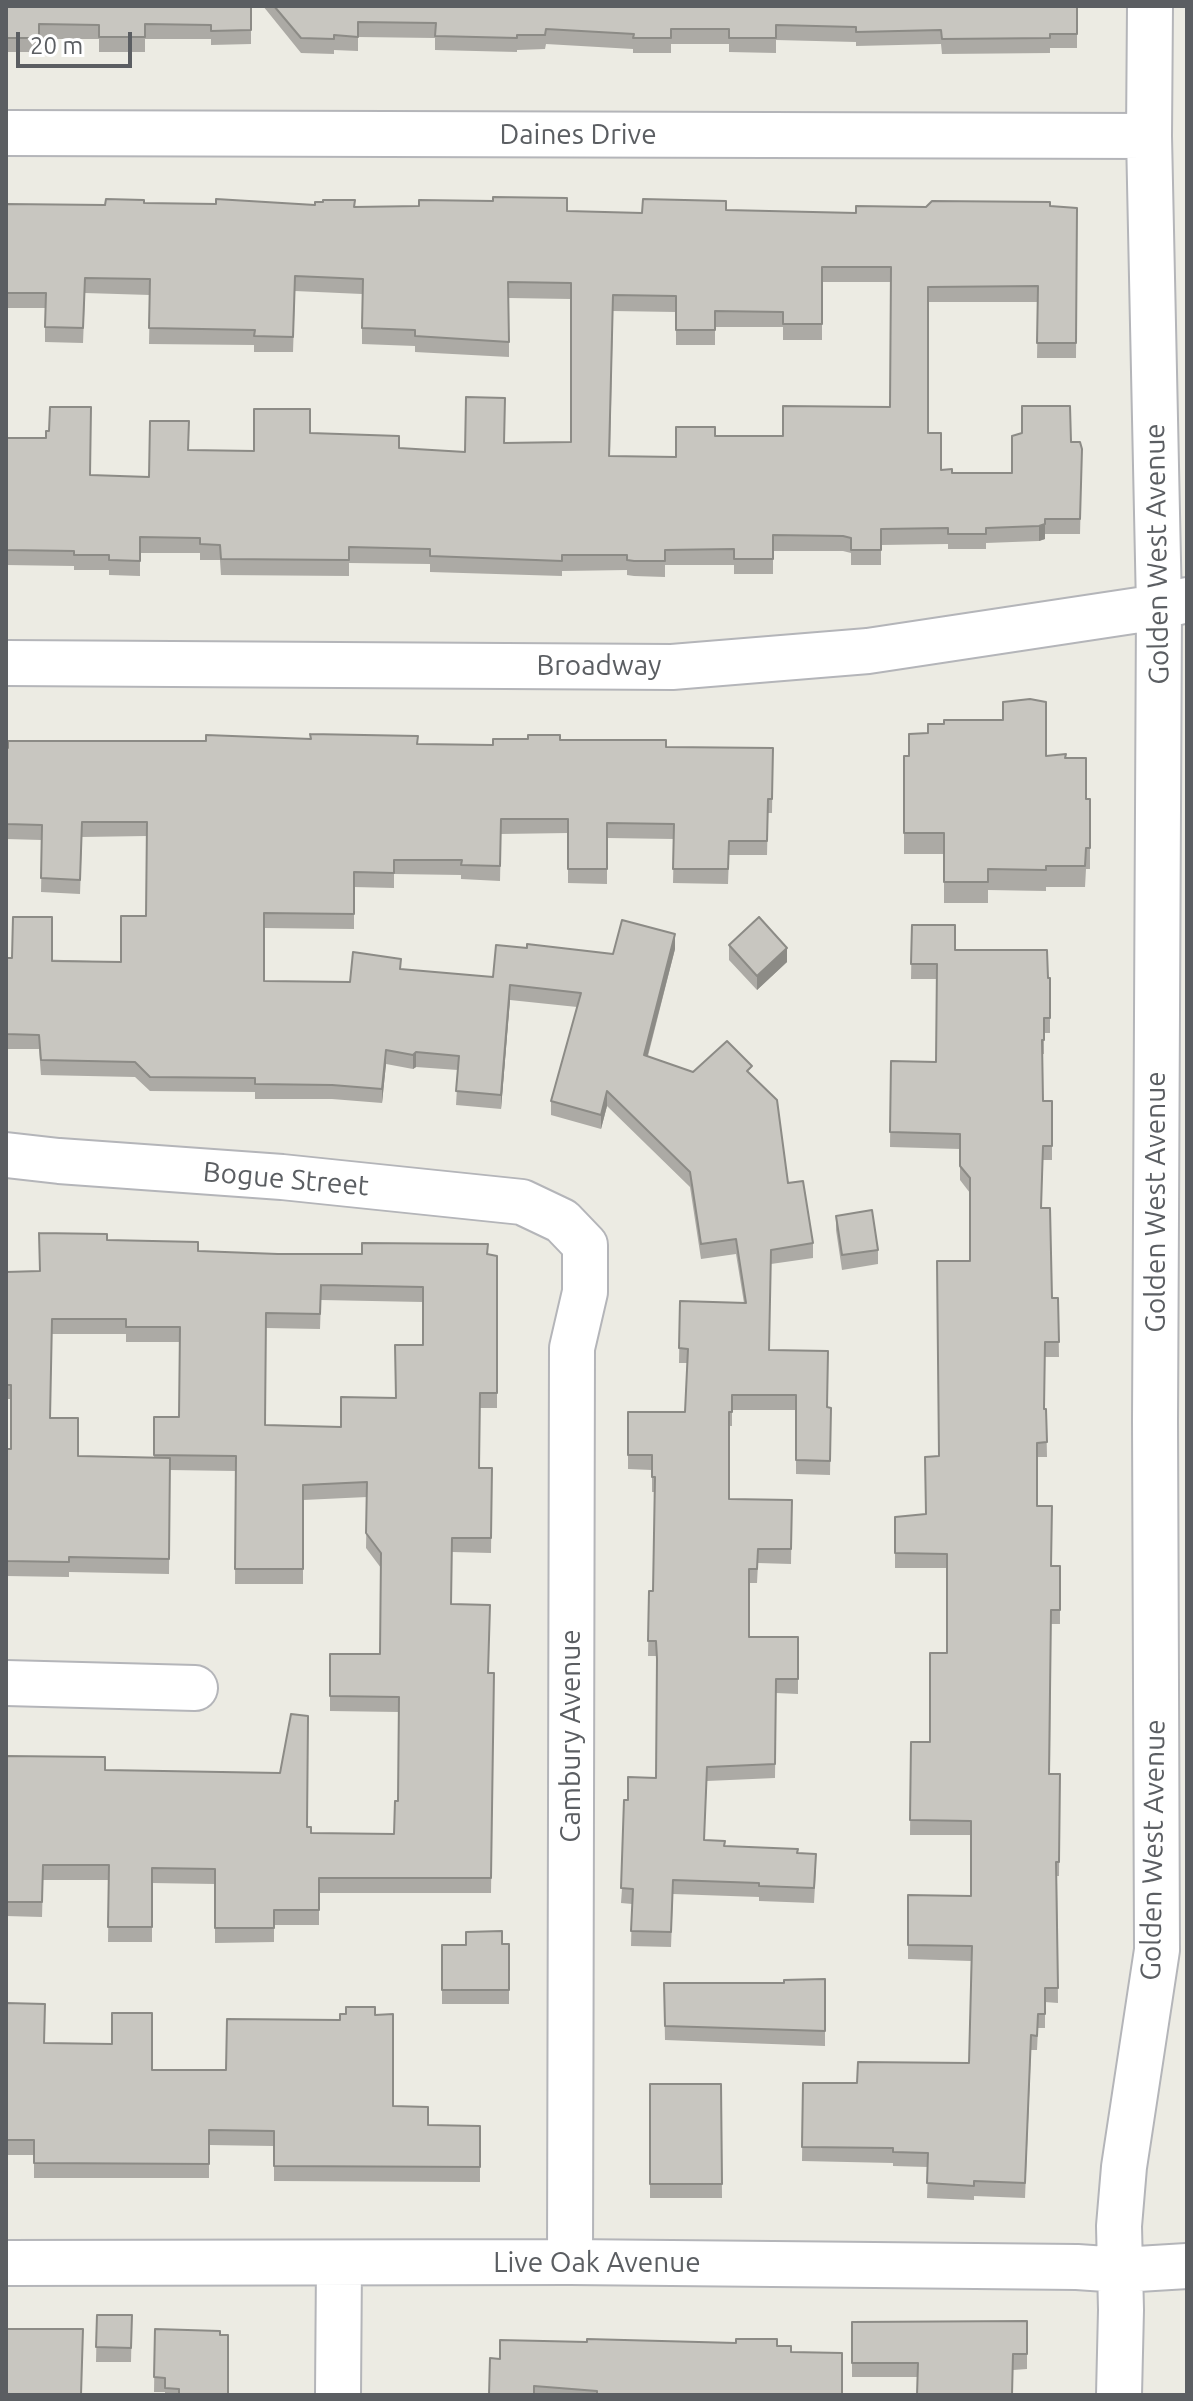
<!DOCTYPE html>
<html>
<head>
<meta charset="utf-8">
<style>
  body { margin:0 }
  #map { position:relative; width:1193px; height:2401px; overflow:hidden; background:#ecebe3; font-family:Ubuntu,sans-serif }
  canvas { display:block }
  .frame { position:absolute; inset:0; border:8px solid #5b5e62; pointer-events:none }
  .scale { position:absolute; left:16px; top:32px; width:116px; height:36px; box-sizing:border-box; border:4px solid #5b5e62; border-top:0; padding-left:10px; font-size:24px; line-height:28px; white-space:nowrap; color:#5b5e62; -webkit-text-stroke:6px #fff; paint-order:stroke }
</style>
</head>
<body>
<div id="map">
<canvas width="1193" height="2401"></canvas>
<div class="frame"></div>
<div class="scale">20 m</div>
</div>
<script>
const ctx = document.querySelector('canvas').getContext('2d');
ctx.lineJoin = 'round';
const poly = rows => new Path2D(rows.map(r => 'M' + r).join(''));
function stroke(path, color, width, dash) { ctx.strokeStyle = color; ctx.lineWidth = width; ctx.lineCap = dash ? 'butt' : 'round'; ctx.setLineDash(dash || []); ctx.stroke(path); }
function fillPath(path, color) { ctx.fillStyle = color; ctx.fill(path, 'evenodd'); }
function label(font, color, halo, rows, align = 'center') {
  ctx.font = font + ' Ubuntu,sans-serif'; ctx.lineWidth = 6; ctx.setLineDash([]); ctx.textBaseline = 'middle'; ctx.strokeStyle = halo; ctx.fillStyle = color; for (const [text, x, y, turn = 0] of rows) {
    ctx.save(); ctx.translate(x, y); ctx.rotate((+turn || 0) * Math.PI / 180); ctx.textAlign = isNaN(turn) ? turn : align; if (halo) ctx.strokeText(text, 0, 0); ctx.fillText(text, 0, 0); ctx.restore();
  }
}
const minor = poly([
  [6,133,1149,136],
  [6,663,672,667,868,651,1159,607,1187,600],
  [6,1155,59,1161,282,1177,522,1202,562,1221,585,1245,585,1292,572,1348,570,2262],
  [6,1683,195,1688],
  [6,2263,570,2262,1077,2267,1121,2270,1187,2266],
  [338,2395,339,2263],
  [1119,2395,1121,2310,1119,2226,1124,2167,1157,1950,1155,1420,1159,607,1149,136,1150,6]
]);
const wall = poly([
  [6,6,251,6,251,44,211,45,211,39,145,39,145,52,99,52,99,39,39,39,39,52,6,52],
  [263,6,1077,6,1077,48,1050,48,1050,53,942,54,941,44,856,46,856,42,776,40,776,53,729,52,729,44,671,44,671,53,633,53,633,49,546,44,545,49,517,50,517,52,435,50,435,38,358,37,358,51,334,50,334,54,301,53],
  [144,203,642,213,726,210,856,213,926,207,1050,206,1077,208,1076,358,1037,358,1038,302,928,302,928,433,941,470,952,473,1012,473,1071,442,1082,449,1080,534,1045,534,1045,539,1039,541,986,543,986,549,948,549,948,544,881,545,881,565,851,565,851,553,843,551,773,551,773,574,734,574,734,565,665,565,665,577,634,576,627,575,627,570,562,571,562,576,430,572,430,564,349,563,349,576,221,575,220,560,200,560,200,553,140,553,140,576,109,575,109,570,74,570,74,566,6,565,6,438,90,475,149,477,189,450,254,451,310,433,399,448,465,452,504,443,571,442,571,299,509,298,509,357,415,352,415,346,362,344,362,294,295,291,293,352,254,352,254,345,149,344,150,295,85,293,83,343,45,342,45,308,6,308,6,204,105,205],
  [822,282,891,282,890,407,783,436,715,436,676,457,610,456,613,311,676,312,676,345,715,345,715,327,783,327,783,340,822,340],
  [560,740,666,747,773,748,772,813,768,813,767,855,729,855,728,884,673,883,674,839,607,838,607,884,568,883,568,833,501,834,500,881,461,879,461,875,394,874,394,888,354,887,354,929,264,928,264,981,350,982,401,969,493,977,527,948,613,954,675,949,648,1056,693,1072,752,1075,788,1183,813,1243,813,1258,771,1264,769,1350,827,1407,831,1408,830,1475,796,1474,796,1410,732,1410,732,1426,729,1426,729,1499,792,1500,791,1564,758,1563,757,1583,749,1583,749,1637,798,1637,798,1694,776,1693,775,1778,707,1781,704,1840,724,1846,798,1853,816,1868,814,1903,759,1901,759,1897,673,1894,671,1947,631,1946,632,1904,621,1903,628,1800,656,1778,657,1672,656,1656,648,1656,649,1591,653,1591,655,1492,652,1492,652,1470,628,1469,628,1412,685,1412,687,1363,679,1363,680,1301,744,1303,736,1254,701,1259,690,1187,607,1106,601,1129,551,1115,551,1101,577,1007,510,1000,501,1109,456,1105,458,1070,416,1067,413,1069,386,1064,382,1103,332,1099,255,1099,255,1092,150,1091,135,1077,41,1075,39,1049,6,1049,6,958,121,962,146,916,147,836,82,837,80,894,41,892,42,840,6,839,6,748,418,744,493,745],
  [904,756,1046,756,1065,758,1086,799,1090,820,1090,869,1086,869,1085,887,1046,887,1046,891,988,890,988,903,944,903,944,854,904,854],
  [912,925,955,950,1050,978,1050,1033,1044,1033,1044,1054,1042,1054,1043,1101,1052,1101,1052,1160,1043,1160,1041,1208,1052,1298,1058,1298,1059,1357,1045,1357,1044,1409,1046,1409,1047,1457,1037,1457,1037,1506,1051,1566,1060,1566,1060,1624,1051,1624,1050,1774,1060,1774,1059,1876,1057,1876,1058,2003,1045,2002,1045,2028,1038,2028,1037,2050,1031,2050,1025,2198,974,2196,974,2200,927,2198,928,2167,893,2166,893,2163,802,2161,803,2083,857,2083,969,2063,971,1961,908,1959,908,1895,971,1896,971,1835,910,1835,911,1742,930,1742,947,1653,947,1568,895,1568,895,1553,926,1514,939,1456,970,1261,970,1193,960,1180,960,1149,890,1147,891,1061,936,1062,937,979,911,979],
  [729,945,787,962,757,990,729,960],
  [836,1216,878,1250,878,1264,842,1270,836,1230],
  [107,1240,198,1251,278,1254,488,1254,497,1256,497,1408,480,1408,479,1468,492,1468,491,1553,452,1552,452,1604,489,1673,494,1673,491,1893,319,1893,319,1925,274,1925,274,1942,215,1943,215,1884,152,1883,152,1942,108,1942,109,1880,43,1880,42,1917,6,1916,6,1756,105,1770,307,1827,311,1833,394,1834,398,1801,399,1712,330,1711,330,1654,380,1654,381,1568,366,1548,367,1497,303,1500,303,1584,235,1584,236,1471,170,1470,169,1574,69,1572,69,1577,6,1576,6,1449,11,1449,11,1399,6,1399,6,1272,40,1271],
  [321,1300,423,1302,423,1345,395,1398,341,1427,265,1425,266,1328,320,1329],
  [52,1334,126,1334,126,1342,180,1342,179,1417,154,1417,154,1458,78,1456,50,1418],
  [509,1944,509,2004,442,2004,442,1945],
  [825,1979,825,2046,665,2040,664,1983,784,1983],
  [6,2003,45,2043,152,2070,226,2070,340,2020,375,2015,393,2106,428,2125,480,2126,480,2182,274,2181,274,2146,209,2145,209,2178,34,2178,34,2155,6,2155],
  [650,2084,721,2084,722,2198,650,2198],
  [97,2315,132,2315,131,2362,96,2362],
  [1027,2321,1027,2369,918,2377,852,2377,852,2322],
  [155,2329,228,2395,165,2395,165,2392,154,2392],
  [777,2346,791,2352,842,2395,489,2395,500,2359]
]);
const shadedWall = poly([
  [1045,524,1045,539,1039,541,1039,526],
  [675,934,675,949,644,1069,644,1055],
  [787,948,787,962,757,990,757,976],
  [510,985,510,1000,501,1109,501,1095],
  [386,1050,386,1064,382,1103,382,1089],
  [416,1052,416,1067,413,1069,413,1055],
  [607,1091,607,1106,601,1129,601,1115]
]);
const building = poly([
  [6,6,251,6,251,30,211,31,211,25,145,24,145,37,99,37,99,25,39,24,39,38,6,38,6,6],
  [274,6,1077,6,1077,34,1050,34,1050,38,942,39,941,30,856,32,856,27,776,25,776,38,729,38,729,29,671,29,671,38,633,38,634,34,546,29,545,35,517,35,517,38,435,36,436,23,358,22,358,37,334,35,334,39,301,38,274,6],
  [493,197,567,198,567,211,642,213,643,199,726,201,726,210,856,213,856,206,926,207,932,201,1050,202,1050,206,1077,208,1076,343,1037,343,1038,286,928,287,928,433,941,433,941,470,952,469,952,473,1012,473,1012,436,1022,433,1022,406,1070,406,1071,442,1080,442,1082,449,1080,519,1045,519,1045,524,1039,526,986,528,986,534,948,534,948,528,881,529,881,550,851,550,851,538,843,536,773,535,773,559,734,559,734,549,665,550,665,561,634,561,627,560,627,555,562,555,562,561,430,556,430,549,349,547,349,560,221,559,220,545,200,544,200,538,140,537,140,561,109,560,109,555,74,555,74,551,6,550,6,438,46,438,46,431,49,431,50,407,91,407,90,475,149,477,150,421,189,421,188,450,254,451,254,409,310,409,310,433,399,436,399,448,465,452,466,397,505,398,504,443,571,442,571,283,508,282,509,342,415,336,415,330,362,328,363,279,295,276,293,337,254,336,255,330,149,328,150,279,85,278,83,328,45,327,46,293,6,293,6,204,105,205,106,199,144,200,144,203,216,204,216,199,315,205,315,202,323,202,323,200,355,200,354,207,419,206,419,200,493,201,493,197],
  [822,267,891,267,890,407,783,406,783,436,715,436,715,427,676,427,676,457,609,456,613,295,676,296,676,330,715,330,715,311,783,312,783,324,822,324,822,267],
  [1030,699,1046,702,1046,756,1066,754,1065,758,1086,758,1086,799,1090,799,1090,848,1086,848,1085,866,1046,866,1046,870,988,869,988,882,944,882,944,833,904,833,904,756,909,756,909,734,928,733,928,724,944,724,944,720,1003,720,1003,702,1030,699],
  [310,734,418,736,417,744,493,745,493,739,528,739,528,735,560,735,560,740,666,740,666,747,773,748,772,799,768,799,767,841,729,841,728,869,673,869,674,824,607,823,607,869,568,869,568,819,501,819,500,866,461,865,462,860,394,860,394,873,354,872,354,914,264,913,264,981,350,982,353,952,401,959,400,969,493,977,496,945,527,948,527,944,613,954,622,920,675,934,644,1055,693,1072,727,1041,752,1066,747,1071,777,1100,788,1183,803,1181,813,1243,771,1250,769,1350,828,1351,827,1407,831,1408,830,1461,796,1460,796,1395,732,1395,732,1412,729,1412,729,1499,792,1500,791,1549,758,1549,757,1569,749,1569,749,1637,798,1637,798,1679,776,1679,775,1764,707,1767,704,1840,725,1841,724,1846,798,1849,797,1853,816,1854,814,1888,759,1886,759,1883,673,1880,671,1932,631,1931,633,1889,621,1888,624,1800,628,1800,628,1777,656,1778,657,1659,656,1641,648,1641,649,1591,653,1591,655,1477,652,1477,652,1455,628,1455,628,1412,685,1412,688,1349,679,1348,680,1301,746,1303,736,1239,701,1244,690,1172,607,1091,601,1115,551,1101,581,993,510,985,501,1095,456,1091,459,1056,416,1052,413,1055,386,1050,382,1089,332,1085,255,1084,255,1078,150,1077,135,1062,41,1060,39,1035,6,1034,6,958,12,958,13,917,52,917,52,961,121,962,121,916,146,916,147,822,82,822,80,880,41,878,42,825,6,824,6,748,8,748,8,741,206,741,206,735,311,739,310,734],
  [759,917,787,948,757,976,729,945,759,917],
  [912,925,955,925,955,950,1047,950,1048,978,1050,978,1050,1018,1044,1018,1044,1040,1042,1040,1043,1101,1052,1101,1052,1146,1043,1146,1041,1208,1050,1208,1052,1298,1058,1298,1059,1342,1045,1342,1044,1409,1046,1409,1047,1442,1037,1443,1037,1506,1052,1506,1051,1566,1060,1566,1060,1610,1051,1610,1049,1774,1060,1774,1059,1862,1056,1862,1058,1988,1045,1988,1045,2014,1038,2014,1037,2036,1031,2035,1025,2183,974,2181,974,2186,927,2183,928,2153,893,2152,893,2148,802,2147,803,2083,857,2083,858,2062,969,2063,972,1946,908,1945,908,1895,971,1896,971,1821,910,1820,911,1742,930,1742,930,1653,947,1653,947,1554,895,1553,895,1517,926,1514,925,1457,939,1456,937,1261,970,1261,970,1178,960,1166,960,1134,890,1132,891,1061,936,1062,937,964,911,964,912,925],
  [872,1210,878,1250,842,1255,836,1216,872,1210],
  [39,1233,107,1234,107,1240,198,1242,198,1251,278,1254,362,1254,362,1243,488,1244,487,1254,497,1256,497,1393,480,1393,479,1468,492,1468,491,1538,452,1538,451,1604,490,1605,488,1673,494,1673,491,1878,319,1878,319,1910,274,1910,274,1928,215,1928,215,1869,152,1868,152,1927,108,1927,109,1865,43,1865,42,1902,6,1902,6,1756,105,1757,105,1770,280,1773,291,1714,308,1716,307,1827,311,1827,311,1833,394,1834,395,1801,398,1801,399,1697,330,1696,330,1654,380,1654,381,1553,366,1533,367,1482,303,1485,303,1569,235,1569,236,1456,154,1455,154,1417,179,1417,180,1327,126,1327,126,1319,52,1319,50,1418,78,1418,78,1456,170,1458,169,1559,69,1557,69,1562,6,1561,6,1449,11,1449,11,1385,6,1385,6,1272,40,1271,39,1233],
  [321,1285,423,1287,423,1345,395,1345,396,1398,341,1397,341,1427,265,1425,266,1313,320,1314,321,1285],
  [502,1931,502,1944,509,1944,509,1990,442,1990,442,1945,466,1945,466,1932,502,1931],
  [825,1979,825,2031,665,2026,664,1983,784,1983,784,1980,825,1979],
  [6,2003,45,2004,44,2043,112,2044,112,2013,152,2013,152,2070,226,2070,227,2019,340,2020,340,2014,346,2014,346,2007,375,2007,375,2015,393,2014,393,2106,428,2107,428,2125,480,2126,480,2167,274,2166,274,2131,209,2130,209,2164,34,2163,34,2140,6,2140,6,2003],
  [650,2084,721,2084,722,2184,650,2184,650,2084],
  [97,2315,132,2315,131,2348,96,2347,97,2315],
  [1027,2321,1027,2354,1013,2354,1012,2395,917,2395,918,2363,852,2363,852,2322,1027,2321],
  [6,2329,83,2329,81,2395,6,2395,6,2329],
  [155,2329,220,2331,220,2335,228,2335,228,2395,179,2395,179,2389,165,2388,165,2378,154,2377,155,2329],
  [587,2339,736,2343,736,2339,777,2339,777,2346,791,2346,791,2352,842,2353,842,2395,597,2395,597,2391,534,2386,534,2395,489,2395,490,2358,500,2359,500,2340,587,2342,587,2339]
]);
const streetNames = [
  ["Daines Drive",578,135],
  ["Golden West Avenue",1157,554,-91],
  ["Broadway",599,666],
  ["Bogue Street",286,1179,5],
  ["Golden West Avenue",1156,1202,-90],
  ["Cambury Avenue",571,1736,-90],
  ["Golden West Avenue",1153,1850,-89],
  ["Live Oak Avenue",597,2263]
];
stroke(minor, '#b4b5b9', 48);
stroke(minor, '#fff', 44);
fillPath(wall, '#acaaa5');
fillPath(shadedWall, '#8c8b86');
fillPath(building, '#c8c6c0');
stroke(building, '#8c8b86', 2);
label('28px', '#5b5e62', '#fff', streetNames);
</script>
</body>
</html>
